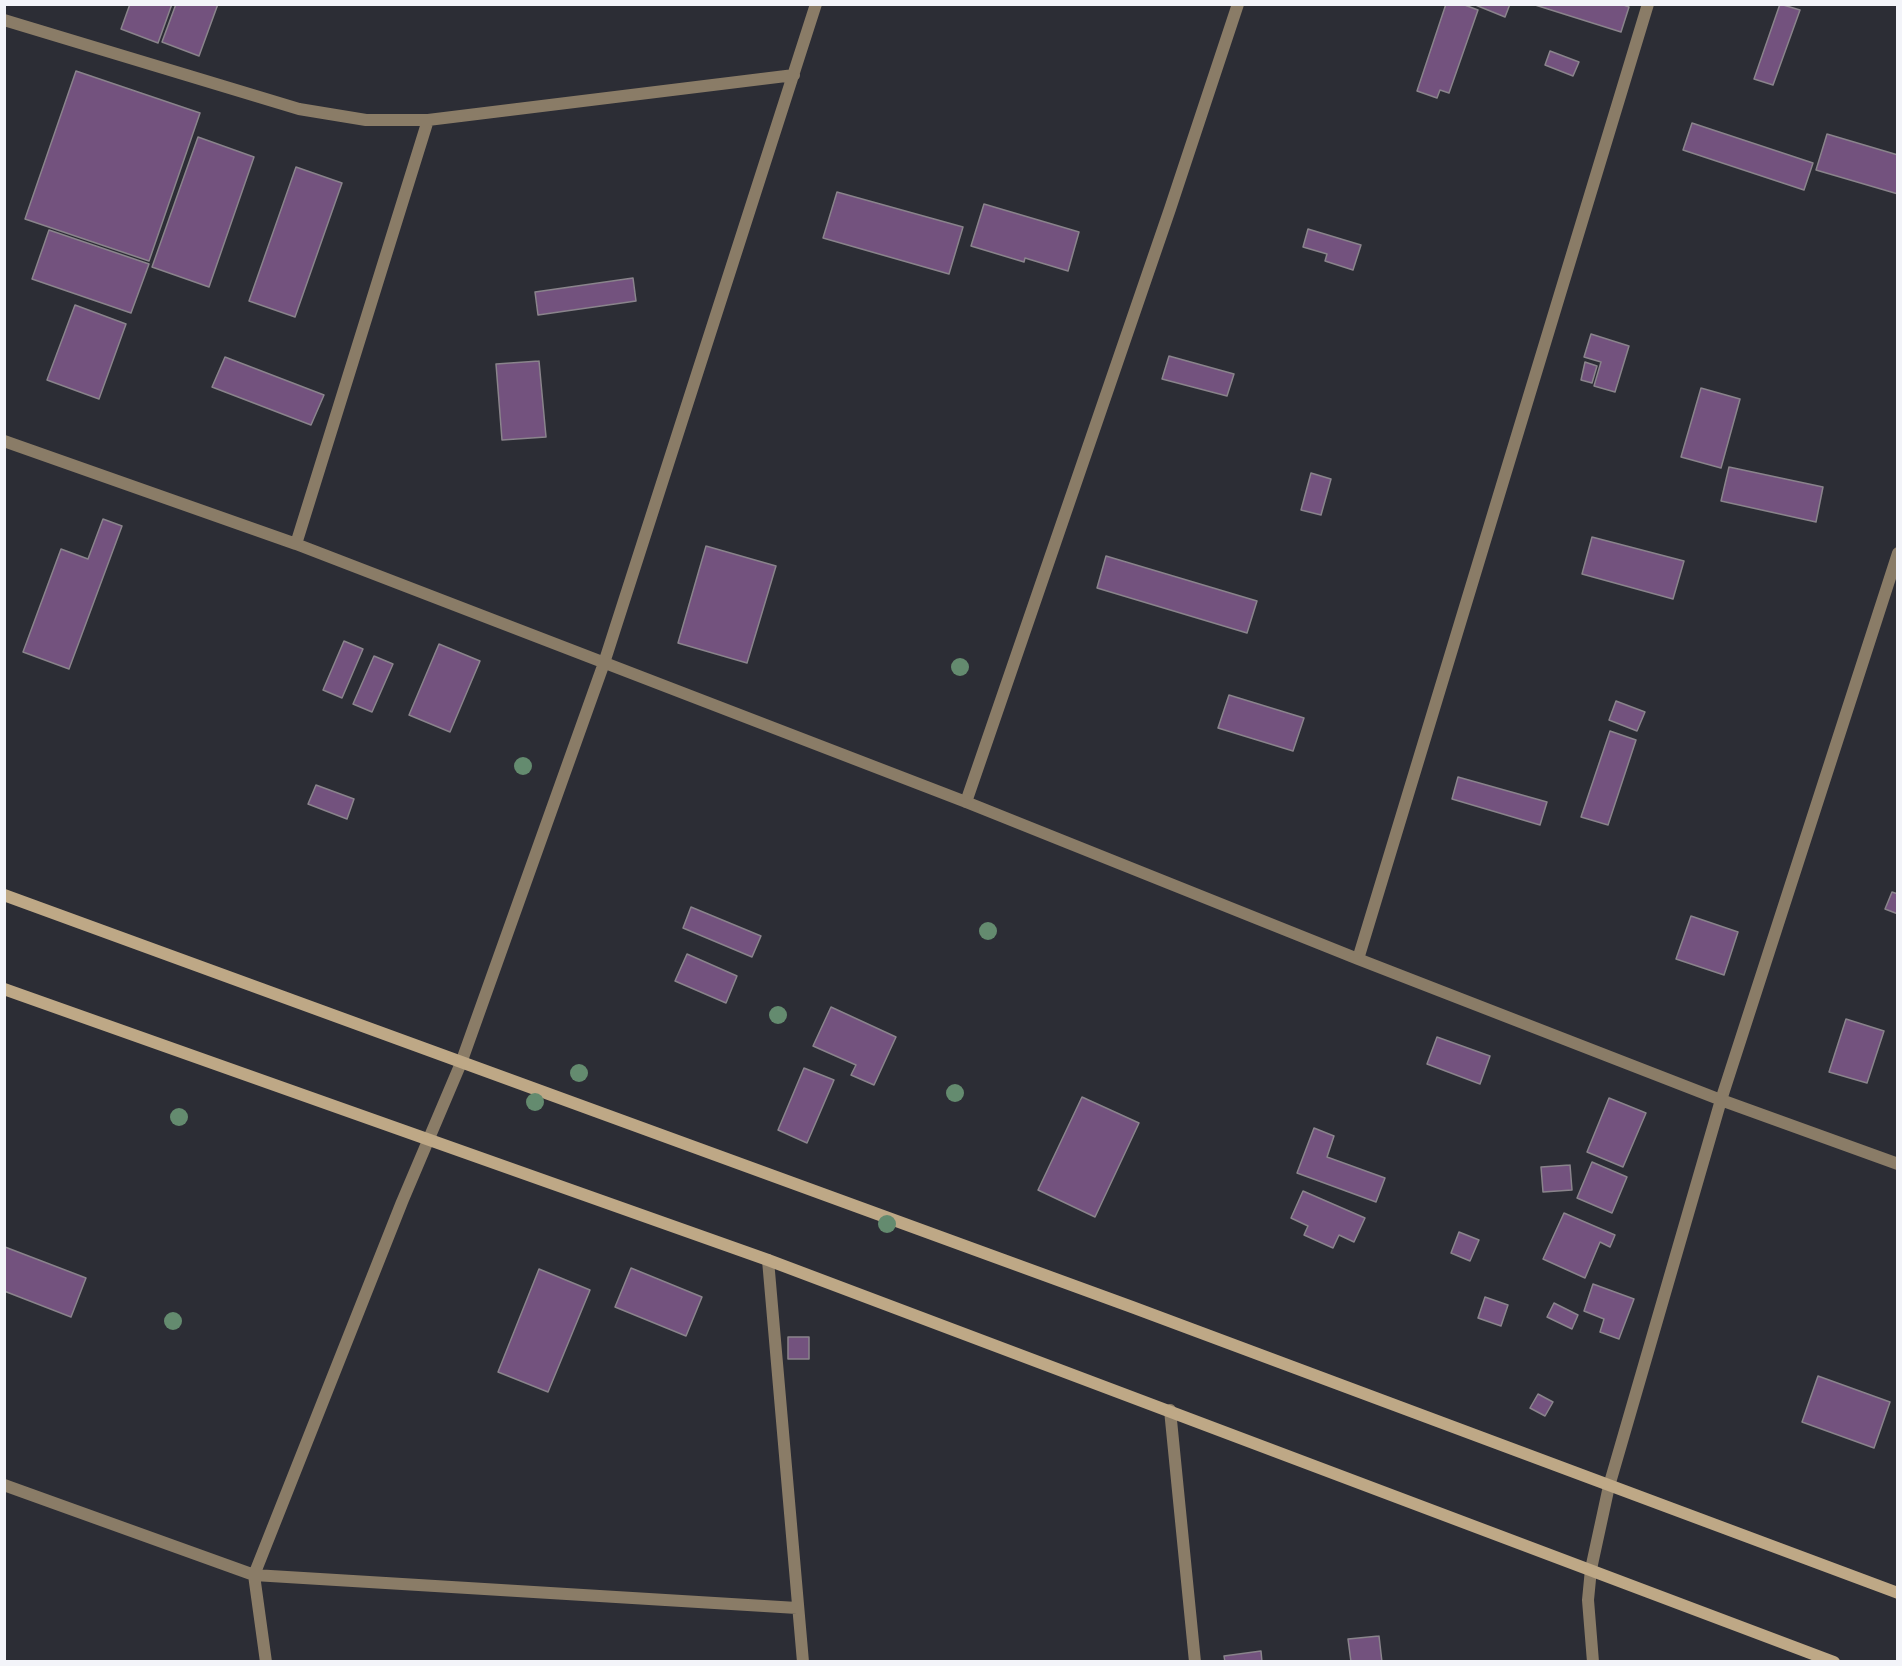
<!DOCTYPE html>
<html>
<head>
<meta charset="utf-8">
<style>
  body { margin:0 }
  #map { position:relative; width:1902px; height:1666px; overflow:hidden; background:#2c2d35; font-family:Roboto,sans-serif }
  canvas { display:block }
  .frame { position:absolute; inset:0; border:6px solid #f3f4f9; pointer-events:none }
</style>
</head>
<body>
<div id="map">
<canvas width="1902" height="1666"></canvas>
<div class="frame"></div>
</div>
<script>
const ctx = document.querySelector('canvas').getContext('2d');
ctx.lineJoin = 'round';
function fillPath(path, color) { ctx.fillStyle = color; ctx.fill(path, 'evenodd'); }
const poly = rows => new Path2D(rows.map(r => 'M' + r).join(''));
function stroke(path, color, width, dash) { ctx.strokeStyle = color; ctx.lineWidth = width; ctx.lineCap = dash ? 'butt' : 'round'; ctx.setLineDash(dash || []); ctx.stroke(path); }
const building = poly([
  [130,4,172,4,158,43,121,29,130,4],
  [176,4,218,4,199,56,162,42,176,4],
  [1446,4,1462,4,1478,10,1449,93,1440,90,1437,98,1417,91,1446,4],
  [1473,4,1510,4,1505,17,1473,4],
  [1532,4,1621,4,1629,7,1621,32,1532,4],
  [1780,4,1800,10,1773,85,1754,79,1780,4],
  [1550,51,1579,62,1573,76,1545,65,1550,51],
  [76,71,200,113,149,261,25,219,76,71],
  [1692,123,1813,163,1804,190,1683,150,1692,123],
  [1827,134,1898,155,1898,194,1816,170,1827,134],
  [198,137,254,157,209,287,152,267,198,137],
  [296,167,342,183,295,317,249,301,296,167],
  [837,192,963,227,949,274,823,238,837,192],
  [984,204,1079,232,1068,271,1025,258,1024,262,971,246,984,204],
  [1308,229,1361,245,1353,270,1325,261,1327,254,1303,247,1308,229],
  [49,230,149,264,131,313,32,279,49,230],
  [633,278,636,301,538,315,535,292,633,278],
  [75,305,126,324,99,399,47,380,75,305],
  [1591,334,1629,346,1615,392,1594,386,1601,362,1584,357,1591,334],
  [1169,356,1234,374,1227,396,1162,379,1169,356],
  [225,357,324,395,311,425,212,387,225,357],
  [539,361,546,437,502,440,496,364,539,361],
  [1585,362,1597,366,1592,383,1581,380,1585,362],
  [1701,388,1740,399,1721,468,1681,457,1701,388],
  [1729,467,1823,487,1816,522,1721,501,1729,467],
  [1311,473,1331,479,1321,515,1301,510,1311,473],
  [103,519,122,526,69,669,23,652,61,549,88,559,103,519],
  [1592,537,1684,561,1673,599,1582,574,1592,537],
  [706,546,776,566,747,663,678,643,706,546],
  [1106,556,1257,601,1247,633,1097,588,1106,556],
  [344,641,363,649,342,698,323,690,344,641],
  [439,644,480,661,450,732,409,715,439,644],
  [374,656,393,664,372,712,353,704,374,656],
  [1229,695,1304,718,1293,751,1218,728,1229,695],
  [1616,701,1645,712,1637,731,1609,720,1616,701],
  [1610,731,1636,740,1608,825,1581,817,1610,731],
  [1458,777,1547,802,1540,825,1452,799,1458,777],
  [316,785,354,799,347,819,308,804,316,785],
  [1892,892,1898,894,1898,914,1885,909,1892,892],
  [691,907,761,936,752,957,683,928,691,907],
  [1691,916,1738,932,1724,975,1676,959,1691,916],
  [687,954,737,976,726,1003,675,981,687,954],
  [831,1007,896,1037,874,1085,851,1075,856,1065,813,1046,831,1007],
  [1846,1019,1884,1031,1867,1083,1829,1072,1846,1019],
  [1437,1037,1490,1056,1480,1084,1427,1064,1437,1037],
  [804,1068,834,1080,807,1143,778,1130,804,1068],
  [1082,1097,1139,1123,1095,1217,1038,1190,1082,1097],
  [1609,1098,1646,1113,1623,1167,1587,1152,1609,1098],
  [1314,1128,1334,1136,1327,1157,1385,1178,1376,1202,1297,1173,1314,1128],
  [1592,1162,1627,1177,1612,1213,1577,1198,1592,1162],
  [1570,1165,1572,1190,1543,1192,1541,1167,1570,1165],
  [1303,1191,1365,1218,1354,1242,1339,1235,1333,1248,1304,1235,1308,1226,1291,1218,1303,1191],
  [1564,1213,1615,1235,1610,1247,1600,1242,1585,1278,1543,1259,1564,1213],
  [1459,1232,1479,1240,1470,1261,1451,1253,1459,1232],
  [5,1247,86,1278,71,1317,4,1291,5,1247],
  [631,1268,702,1297,686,1336,615,1307,631,1268],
  [539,1269,590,1290,548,1392,498,1372,539,1269],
  [1593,1284,1634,1299,1619,1339,1600,1332,1604,1319,1584,1311,1593,1284],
  [1485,1297,1508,1305,1501,1326,1478,1318,1485,1297],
  [1554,1303,1578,1315,1572,1329,1547,1317,1554,1303],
  [788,1337,809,1337,809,1359,788,1359,788,1337],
  [1818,1376,1890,1402,1874,1448,1802,1422,1818,1376],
  [1538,1394,1553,1402,1545,1416,1530,1408,1538,1394],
  [1379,1636,1382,1662,1351,1662,1348,1639,1379,1636],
  [1261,1651,1262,1662,1225,1662,1224,1656,1261,1651]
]);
const minor = poly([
  [4,20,299,109,366,120,428,120,794,75],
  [4,441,296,544,966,802,1358,959,1721,1100,1898,1164],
  [296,544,428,120],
  [966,802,1170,209,1238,4],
  [1358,959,1648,4],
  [768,1260,803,1662],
  [1170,1410,1195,1662],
  [4,1485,254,1575,797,1608],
  [266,1662,254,1575,402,1202,461,1063,604,663,816,4],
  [1593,1662,1588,1600,1591,1569,1609,1486,1721,1100,1898,553]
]);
const secondary = poly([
  [4,895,1132,1307,1898,1593],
  [4,989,768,1260,1834,1662]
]);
const trees = [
  [960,667],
  [523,766],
  [988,931],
  [778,1015],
  [579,1073],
  [955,1093],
  [535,1102],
  [179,1117],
  [887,1224],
  [173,1321]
];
fillPath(building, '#73527e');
stroke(building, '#8a848c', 1.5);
stroke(minor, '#8a7c67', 12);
stroke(secondary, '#bea886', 12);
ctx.fillStyle = '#648b6f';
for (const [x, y] of trees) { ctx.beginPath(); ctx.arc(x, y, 9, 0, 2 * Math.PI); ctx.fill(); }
</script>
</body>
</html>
